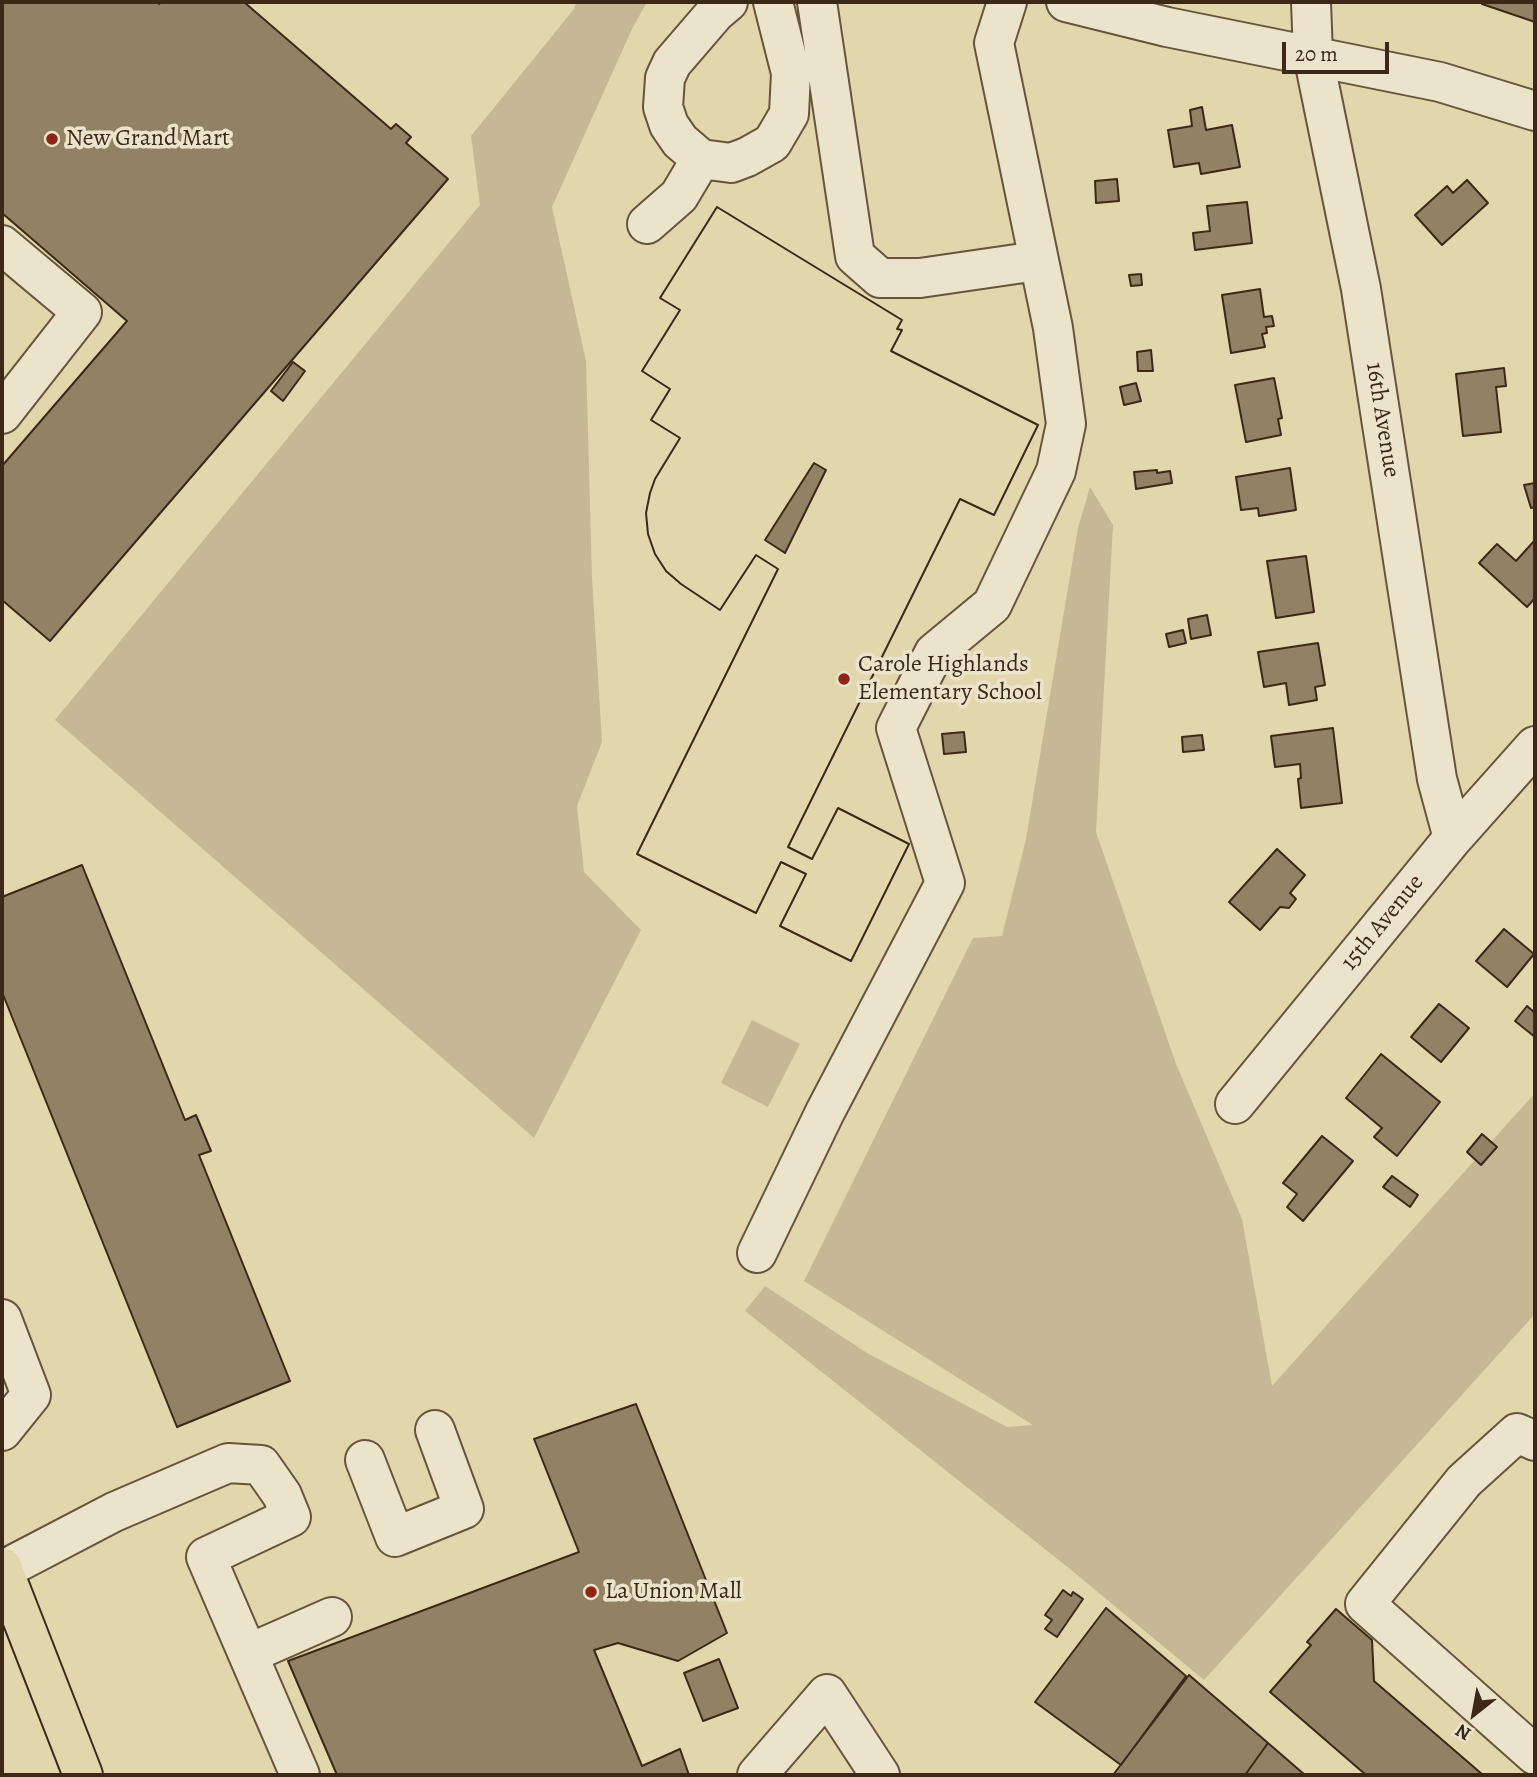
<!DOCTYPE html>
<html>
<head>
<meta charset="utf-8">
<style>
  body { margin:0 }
  #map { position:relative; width:1537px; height:1777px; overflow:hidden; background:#e2d6ad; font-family:Alegreya,serif }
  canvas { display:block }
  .frame { position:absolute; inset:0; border:4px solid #3c2817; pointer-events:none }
  .north { position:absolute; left:1439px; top:1679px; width:70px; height:70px; -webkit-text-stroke:5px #ece4ca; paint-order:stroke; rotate:211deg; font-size:19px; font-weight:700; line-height:28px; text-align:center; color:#3c2817 }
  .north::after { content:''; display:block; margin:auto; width:24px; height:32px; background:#3c2817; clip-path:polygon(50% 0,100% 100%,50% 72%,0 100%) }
  .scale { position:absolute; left:1282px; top:42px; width:107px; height:32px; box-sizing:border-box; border:4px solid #3c2817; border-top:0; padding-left:9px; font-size:21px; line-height:24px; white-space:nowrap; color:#3c2817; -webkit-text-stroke:5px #ece4ca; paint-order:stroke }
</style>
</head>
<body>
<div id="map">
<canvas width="1537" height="1777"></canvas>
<div class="frame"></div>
<div class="north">N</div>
<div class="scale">20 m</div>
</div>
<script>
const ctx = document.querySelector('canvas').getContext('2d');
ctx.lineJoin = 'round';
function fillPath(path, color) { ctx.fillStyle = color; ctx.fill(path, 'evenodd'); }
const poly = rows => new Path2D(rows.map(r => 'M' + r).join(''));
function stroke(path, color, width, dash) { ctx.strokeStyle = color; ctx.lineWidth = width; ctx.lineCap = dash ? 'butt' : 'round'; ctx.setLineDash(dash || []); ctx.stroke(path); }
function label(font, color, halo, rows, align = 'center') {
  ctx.font = font + ' Alegreya,serif'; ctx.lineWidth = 7; ctx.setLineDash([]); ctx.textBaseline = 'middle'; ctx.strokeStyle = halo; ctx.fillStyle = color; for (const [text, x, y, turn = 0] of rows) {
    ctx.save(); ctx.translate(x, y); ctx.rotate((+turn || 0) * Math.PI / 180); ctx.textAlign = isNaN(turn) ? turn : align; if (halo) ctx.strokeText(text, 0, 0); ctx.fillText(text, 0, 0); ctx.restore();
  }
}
const green = poly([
  [576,2,647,2,632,29,552,207,586,361,592,578,602,742,577,806,584,872,641,930,534,1138,55,720,480,205,471,136,574,9],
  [1090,487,1113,525,1096,832,1176,1064,1242,1219,1272,1386,1535,1093,1535,1314,1204,1680,1070,1569,745,1311,765,1286,867,1353,1007,1427,1033,1425,804,1281,973,938,1002,936,1026,839,1078,528],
  [752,1020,800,1044,768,1107,721,1083]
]);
const building = poly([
  [2,2,157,2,159,4,162,2,244,2,391,129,396,124,411,137,406,143,448,179,50,641,2,600,2,466,127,321,2,213,2,2],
  [1483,2,1535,2,1535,22,1482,4,1483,2],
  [1202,107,1206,130,1232,125,1240,167,1201,174,1199,163,1174,167,1168,130,1192,126,1190,110,1202,107],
  [1117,179,1119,201,1096,203,1095,181,1117,179],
  [1467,180,1488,203,1442,245,1415,215,1447,186,1453,193,1467,180],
  [1247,202,1252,243,1195,250,1193,233,1210,231,1207,206,1247,202],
  [717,207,902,320,897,329,902,330,891,351,1038,425,994,515,960,499,788,847,812,859,838,808,909,844,851,961,780,926,806,874,781,862,756,913,637,854,778,569,756,555,720,610,681,584,666,571,655,554,648,534,646,513,650,493,655,479,680,438,651,420,670,389,642,371,680,310,660,298,717,207],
  [814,463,826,470,785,553,765,540,814,463],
  [717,207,902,320,897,329,902,330,891,351,1038,425,994,515,960,499,788,847,812,859,838,808,909,844,851,961,780,926,806,874,781,862,756,913,637,854,778,569,756,555,720,610,681,584,666,571,655,554,648,534,646,513,650,493,655,479,680,438,651,420,670,389,642,371,680,310,660,298,717,207],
  [1141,274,1142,285,1131,286,1129,275,1141,274],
  [1260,289,1264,317,1272,316,1274,326,1266,327,1267,333,1262,334,1265,347,1231,353,1222,295,1260,289],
  [1151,350,1153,371,1138,371,1137,352,1151,350],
  [293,362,305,371,283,401,271,391,293,362],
  [1504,368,1506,386,1496,387,1501,432,1463,436,1456,374,1504,368],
  [1274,378,1282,418,1278,419,1281,435,1246,442,1235,385,1274,378],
  [1136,383,1141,401,1124,405,1120,387,1136,383],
  [1290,468,1296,510,1259,516,1258,508,1241,510,1236,477,1290,468],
  [1157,470,1157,473,1170,471,1172,483,1136,489,1134,472,1157,470],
  [1535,483,1535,507,1531,508,1524,485,1535,483],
  [1535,540,1535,598,1527,607,1479,563,1497,544,1516,561,1535,540],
  [1306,556,1314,612,1276,618,1267,561,1306,556],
  [1207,615,1211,635,1191,639,1188,619,1207,615],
  [1183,630,1186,643,1169,647,1166,634,1183,630],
  [1318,643,1325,685,1315,687,1317,700,1289,705,1286,683,1264,687,1258,652,1318,643],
  [1333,728,1342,803,1301,808,1298,779,1301,778,1300,764,1275,767,1271,736,1333,728],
  [964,732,966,752,944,754,942,734,964,732],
  [1202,735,1204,750,1183,752,1182,737,1202,735],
  [1277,849,1305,875,1290,893,1296,899,1289,908,1280,907,1260,930,1229,902,1277,849],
  [82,865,185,1120,196,1115,211,1151,199,1155,290,1381,177,1427,2,992,2,897,82,865],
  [1504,929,1534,954,1507,987,1476,961,1504,929],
  [1439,1004,1469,1028,1441,1062,1411,1037,1439,1004],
  [1527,1006,1535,1013,1535,1037,1515,1021,1527,1006],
  [1381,1054,1440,1102,1397,1156,1374,1137,1382,1128,1346,1098,1381,1054],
  [1482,1134,1497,1147,1481,1165,1467,1152,1482,1134],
  [1322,1136,1353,1161,1303,1221,1287,1207,1297,1194,1283,1183,1322,1136],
  [1392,1176,1418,1195,1410,1207,1383,1187,1392,1176],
  [636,1404,727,1633,678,1661,618,1643,594,1650,642,1766,680,1749,689,1775,337,1775,288,1661,579,1552,534,1439,636,1404],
  [1063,1590,1071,1596,1073,1592,1083,1599,1057,1637,1045,1629,1052,1620,1045,1615,1063,1590],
  [1106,1608,1186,1676,1121,1765,1035,1702,1106,1608],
  [1336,1609,1372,1640,1374,1681,1483,1775,1366,1775,1270,1692,1311,1645,1307,1642,1336,1609],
  [719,1659,738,1708,703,1721,684,1673,719,1659],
  [1189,1675,1268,1743,1245,1775,1113,1775,1189,1675],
  [1268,1743,1305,1775,1245,1775,1268,1743]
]);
const minor = poly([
  [728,2,715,13,672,63,665,78,663,107,669,125,680,141,701,159,731,163,747,157,772,143,789,114,791,73,773,2],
  [817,2,855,256,880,278,920,278,1037,261],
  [1066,2,1167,27,1440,82,1535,111],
  [1311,2,1313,55,1361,289,1437,779,1453,838],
  [647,224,679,196,701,159],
  [2,245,82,312,2,414],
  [1235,1104,1453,838,1535,746],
  [757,1253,825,1112,945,883,896,728,934,653,992,605,1056,471,1066,424,1053,328,994,43,1007,2],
  [2,1319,31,1395],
  [2,1431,31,1395],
  [1535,1441,1517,1433,1464,1481,1365,1604,1535,1755],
  [365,1460,395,1537,464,1509,435,1430],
  [3,1570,114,1512,228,1463,261,1465,282,1495,291,1517,206,1557,300,1775],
  [248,1654,332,1617],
  [757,1775,827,1694,880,1775]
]);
const major = poly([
  [2,1567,83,1775]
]);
const markers = [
  [52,139,7,"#8f2418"],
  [844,679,7,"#8f2418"],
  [591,1592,7,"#8f2418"]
];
const poiNames = [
  ["New Grand Mart",66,139],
  ["Carole Highlands",858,665],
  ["Elementary School",858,693],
  ["La Union Mall",605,1592]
];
const streetNames = [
  ["16th Avenue",1382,420,81],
  ["15th Avenue",1383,923,-51]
];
fillPath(green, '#c6b894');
fillPath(building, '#928265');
stroke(building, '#3c2817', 2);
stroke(minor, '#66543c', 42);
stroke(major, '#3c2817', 42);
stroke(minor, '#ece4ca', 38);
stroke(major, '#e2d6ad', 38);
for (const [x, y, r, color] of markers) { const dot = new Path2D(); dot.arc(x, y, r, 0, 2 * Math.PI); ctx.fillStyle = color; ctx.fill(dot); stroke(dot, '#ece4ca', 2.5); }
label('24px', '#3c2817', '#ece4ca', poiNames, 'left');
label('24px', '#3c2817', '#ece4ca', streetNames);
</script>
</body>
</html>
